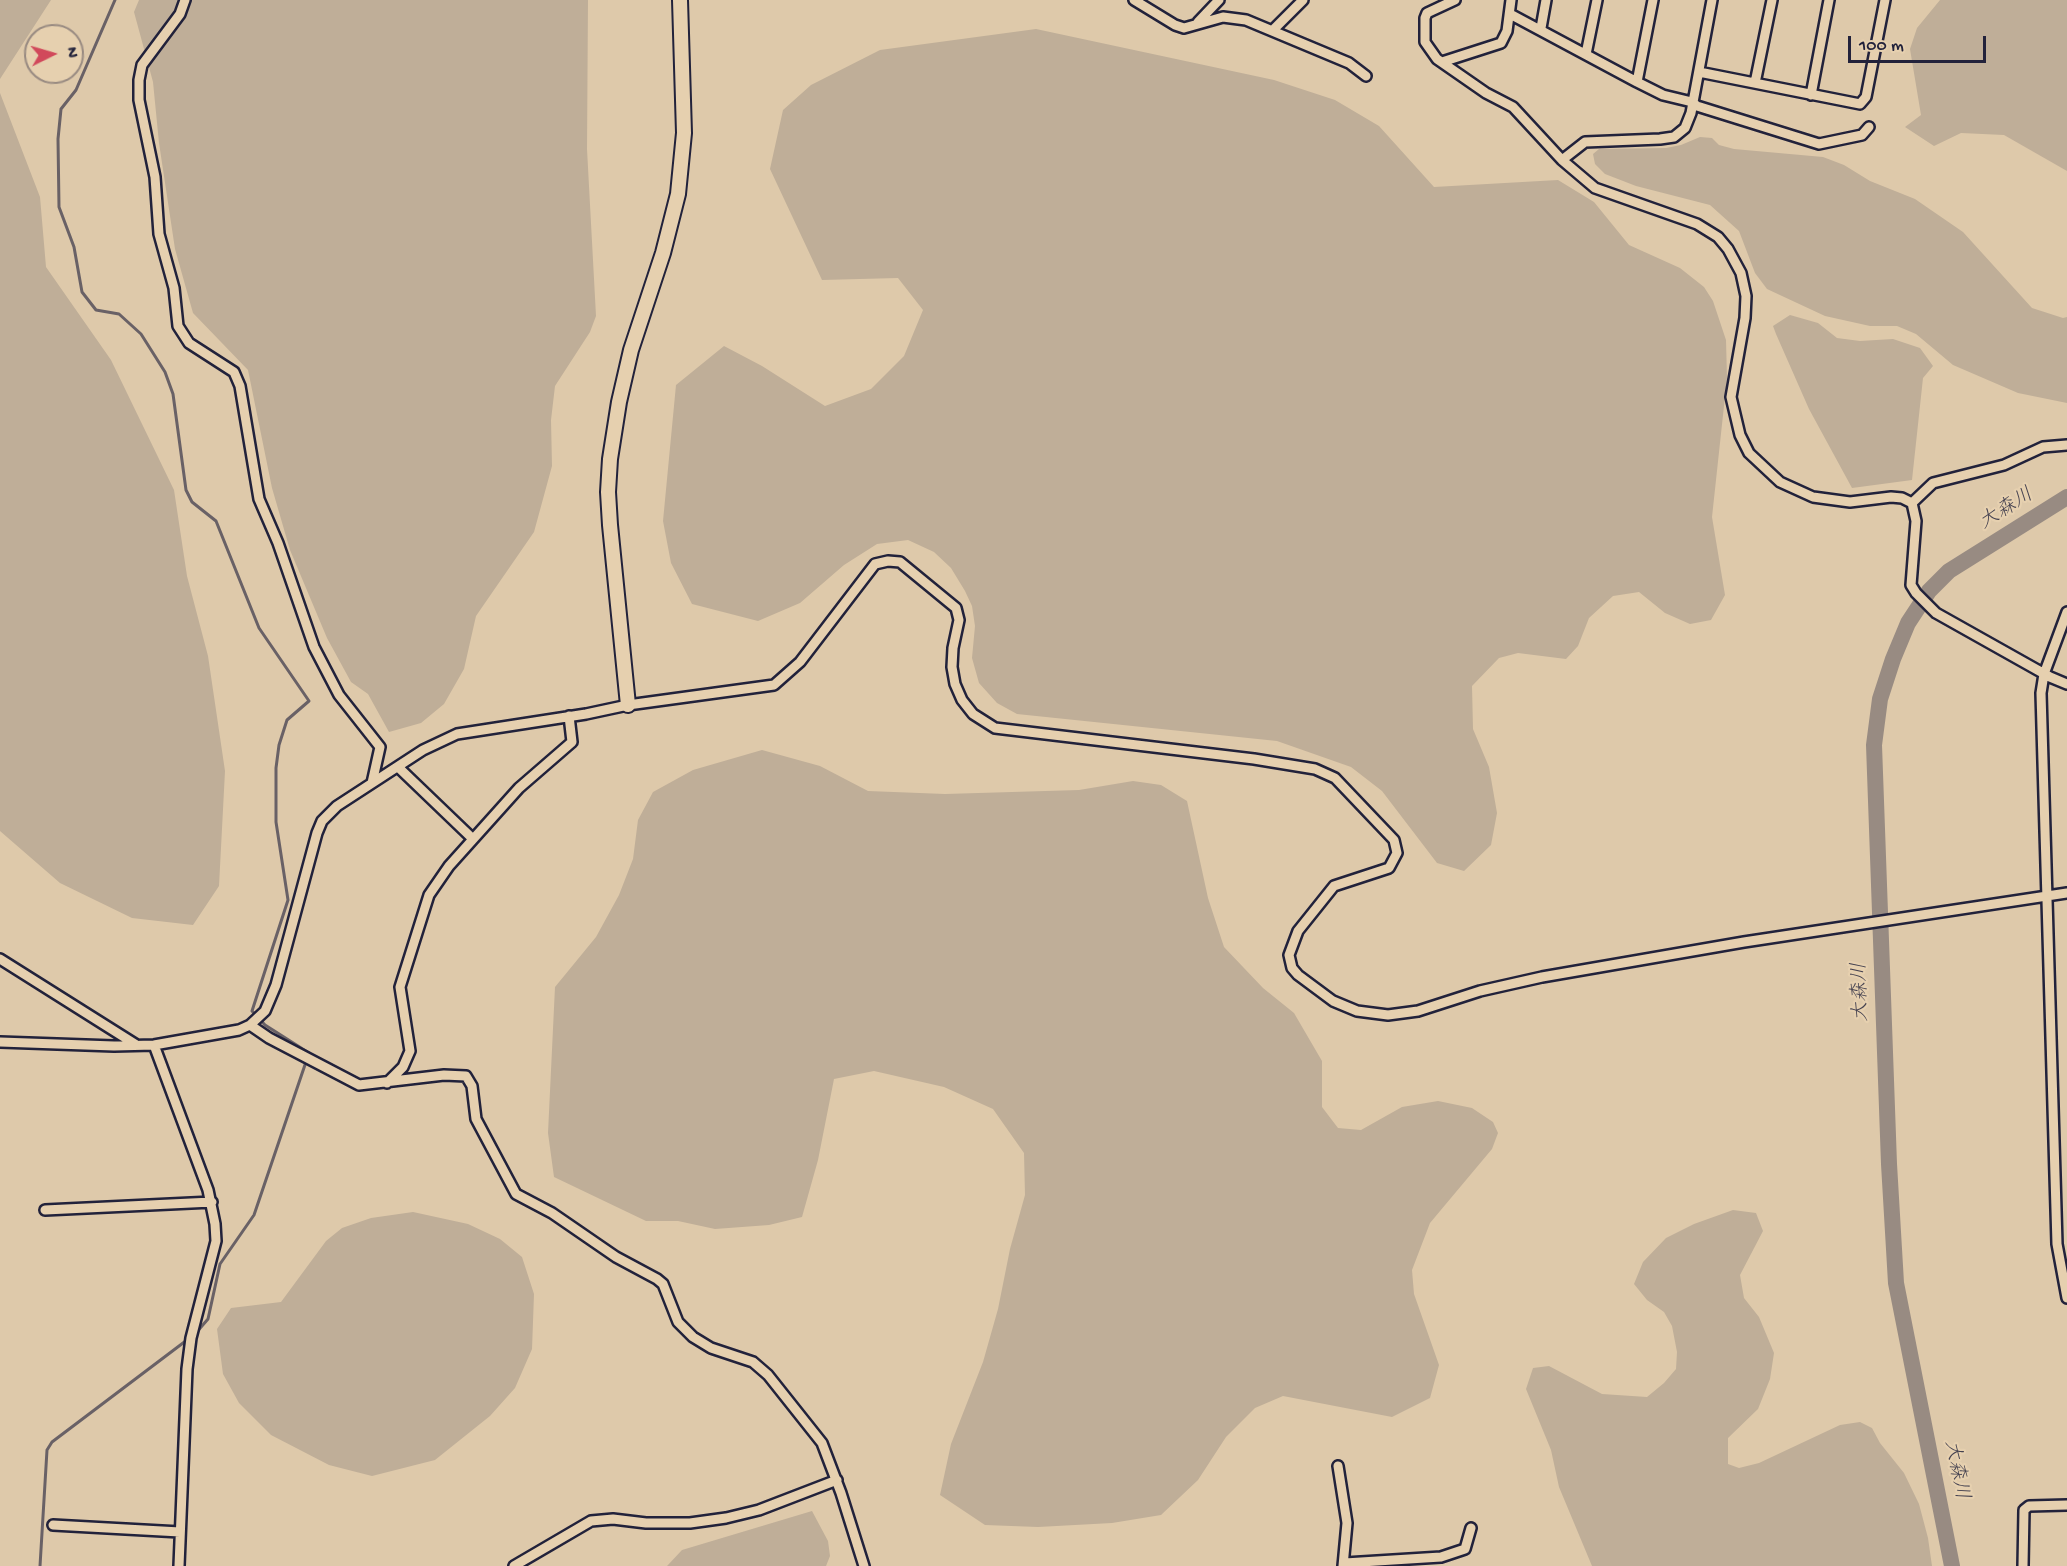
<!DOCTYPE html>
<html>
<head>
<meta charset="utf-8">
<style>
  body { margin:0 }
  #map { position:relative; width:2067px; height:1566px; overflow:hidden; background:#dec9aa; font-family:"Gochi Hand",sans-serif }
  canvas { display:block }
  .north { position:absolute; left:24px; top:24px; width:60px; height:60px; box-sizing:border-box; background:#e6d0af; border:2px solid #988a81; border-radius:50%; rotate:85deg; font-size:16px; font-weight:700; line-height:24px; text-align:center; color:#22223b }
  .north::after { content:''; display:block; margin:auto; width:21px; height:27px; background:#d1495b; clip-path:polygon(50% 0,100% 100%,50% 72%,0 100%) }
  .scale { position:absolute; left:1848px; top:36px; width:138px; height:27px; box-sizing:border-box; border:3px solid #22223b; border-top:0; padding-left:8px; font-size:18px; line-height:21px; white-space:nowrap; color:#22223b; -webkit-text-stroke:4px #e6d0af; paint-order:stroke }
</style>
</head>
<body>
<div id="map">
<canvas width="2067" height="1566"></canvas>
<div class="north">N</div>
<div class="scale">100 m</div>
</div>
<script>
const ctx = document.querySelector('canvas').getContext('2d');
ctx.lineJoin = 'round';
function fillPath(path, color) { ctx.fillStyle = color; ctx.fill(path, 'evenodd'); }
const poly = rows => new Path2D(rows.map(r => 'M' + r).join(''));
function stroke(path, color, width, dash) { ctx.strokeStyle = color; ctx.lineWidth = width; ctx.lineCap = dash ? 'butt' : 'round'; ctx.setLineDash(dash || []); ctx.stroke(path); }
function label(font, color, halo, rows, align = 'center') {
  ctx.font = font + ' "Gochi Hand","Klee One",sans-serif'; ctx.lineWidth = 4.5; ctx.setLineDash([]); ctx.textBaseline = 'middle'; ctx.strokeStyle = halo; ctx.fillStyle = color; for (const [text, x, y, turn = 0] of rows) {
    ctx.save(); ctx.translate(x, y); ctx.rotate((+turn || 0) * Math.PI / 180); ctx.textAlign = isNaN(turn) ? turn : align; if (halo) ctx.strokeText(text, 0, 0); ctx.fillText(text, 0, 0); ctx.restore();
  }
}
const green = poly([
  [0,0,51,0,0,79],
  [139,0,588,0,587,149,596,316,590,332,555,386,551,420,552,466,534,532,476,616,464,669,444,704,421,723,389,732,368,694,351,682,327,638,290,550,272,488,248,370,193,313,175,249,159,143,153,82,134,12],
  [1940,0,2067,0,2067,171,2004,135,1961,133,1934,146,1905,127,1921,115,1910,49,1917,28],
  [1036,29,1274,80,1335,100,1379,126,1434,187,1558,180,1594,202,1629,245,1680,268,1704,287,1713,301,1726,340,1727,378,1712,517,1725,595,1711,620,1690,624,1665,613,1639,592,1613,596,1589,618,1578,646,1566,659,1518,653,1499,658,1472,686,1473,729,1489,767,1497,813,1491,845,1464,871,1437,863,1382,791,1351,767,1277,741,1017,714,997,703,979,683,972,658,975,626,972,606,965,591,951,568,934,552,908,540,877,544,844,565,800,603,758,621,692,604,671,563,663,521,676,385,724,346,762,366,825,406,871,389,904,356,923,310,898,278,822,280,770,169,783,110,811,85,880,50],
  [0,93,40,197,46,267,111,360,174,490,187,576,208,656,225,771,219,886,193,925,132,918,60,883,0,831],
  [1700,137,1712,138,1719,145,1734,149,1823,157,1844,165,1870,181,1915,199,1963,232,2032,308,2063,318,2067,317,2067,403,2018,393,1953,365,1916,334,1897,326,1870,326,1825,316,1767,289,1755,273,1739,231,1710,205,1636,186,1605,174,1595,164,1593,154,1599,149,1666,148,1681,145],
  [1790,315,1818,323,1837,338,1860,341,1893,339,1920,348,1933,366,1923,378,1912,480,1852,488,1809,409,1776,334,1773,326],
  [762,750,820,766,868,791,945,794,1079,790,1133,781,1161,785,1187,801,1208,898,1224,947,1263,988,1294,1013,1322,1061,1322,1107,1338,1128,1361,1130,1402,1107,1438,1101,1472,1108,1493,1122,1498,1133,1492,1149,1430,1223,1412,1270,1414,1294,1439,1365,1430,1398,1392,1417,1283,1396,1255,1408,1226,1437,1198,1480,1161,1515,1112,1523,1038,1527,985,1525,940,1495,951,1444,983,1362,998,1309,1010,1249,1025,1195,1024,1153,993,1109,944,1087,874,1071,834,1079,818,1160,802,1217,769,1225,715,1229,678,1221,646,1221,554,1177,548,1133,555,987,596,937,619,895,633,859,638,820,653,792,693,770],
  [1733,1210,1756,1213,1763,1231,1740,1275,1744,1298,1759,1317,1774,1353,1770,1379,1758,1409,1728,1438,1728,1464,1739,1468,1759,1463,1840,1425,1860,1422,1872,1428,1880,1443,1904,1473,1919,1504,1928,1538,1932,1566,1592,1566,1559,1487,1551,1450,1526,1389,1533,1368,1549,1366,1602,1394,1647,1397,1664,1383,1676,1369,1677,1352,1672,1326,1664,1312,1647,1300,1634,1284,1643,1262,1666,1238,1694,1224],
  [413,1212,468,1224,500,1239,522,1257,534,1294,532,1349,515,1388,490,1416,435,1460,372,1476,329,1465,271,1435,239,1403,223,1374,217,1329,231,1308,281,1302,326,1241,342,1228,371,1218],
  [812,1511,828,1541,830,1556,826,1566,667,1566,682,1550]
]);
const stream = poly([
  [115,0,76,90,61,109,58,139,59,207,74,247,82,292,96,310,119,314,141,334,165,372,173,394,186,490,192,502,216,521,259,628,309,701,287,720,279,745,276,768,276,822,288,900,252,1011,265,1025,309,1053,254,1215,220,1264,208,1319,195,1334],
  [40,1566,47,1450,52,1442,187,1340]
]);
const river = poly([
  [1952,1566,1896,1283,1889,1164,1874,745,1880,699,1893,659,1908,623,1929,591,1949,571,2067,497]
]);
const street = poly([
  [185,0,180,14,142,65,139,80,139,100,155,177,159,234,174,288,178,326,189,343,234,372,240,386,259,499,278,543,314,647,339,695,380,747,372,783],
  [1134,0,1175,25,1184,28,1223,17,1246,20,1349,63,1366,76],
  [1455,0,1427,13,1425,18,1425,42,1437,59,1486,93,1513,107,1562,160,1595,188,1697,224,1718,237,1728,249,1741,273,1746,296,1745,318,1731,397,1740,435,1749,453,1780,482,1813,497,1850,502,1891,497,1902,498,1912,503,1916,521,1911,585,1916,593,1936,613,2050,677,2067,684],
  [1510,14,1637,82,1663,95,1692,102,1697,106,1819,144,1862,135,1869,127],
  [1198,22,1219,0],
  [1541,28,1546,0],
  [1273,30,1303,0],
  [1586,54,1597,0],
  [1442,62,1501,43,1507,31,1511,0],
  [1699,72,1860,104,1866,97,1885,0],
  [1637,82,1653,0],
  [1755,83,1772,0],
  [1811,95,1829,0],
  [1562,160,1585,142,1660,139,1674,137,1685,128,1691,113,1712,0],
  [1912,503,1933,483,2004,465,2043,447,2067,445],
  [2067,612,2044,674,2041,693,2057,1244,2067,1298],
  [398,767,473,839],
  [0,959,135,1044],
  [250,1025,269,1038,359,1085,444,1075,466,1076,472,1086,476,1119,516,1194,552,1213,616,1257,657,1279,663,1284,678,1322,693,1337,711,1348,753,1362,768,1375,822,1443,841,1493,864,1566],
  [0,1042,114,1046,154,1045,239,1030,250,1025,265,1011,276,985,317,833,322,821,337,806,423,750,457,734,586,714,628,705,774,685,800,662,875,564,888,561,900,562,956,608,959,620,953,648,952,667,955,684,962,700,973,714,995,728,1254,759,1315,769,1335,778,1394,840,1397,853,1389,868,1334,886,1298,931,1289,955,1292,968,1298,975,1333,1001,1357,1011,1388,1015,1418,1011,1480,991,1542,977,1744,942,2067,893],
  [154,1045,208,1190,215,1224,216,1241,191,1338,187,1369,179,1566],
  [387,1083,403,1067,410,1051,400,987,429,895,449,866,519,788,572,742,569,716],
  [45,1210,212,1202],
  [1338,1466,1347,1523,1343,1566],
  [53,1525,180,1532],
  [1345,1563,1441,1557,1465,1549,1471,1528],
  [514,1566,591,1521,613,1519,646,1523,690,1523,726,1518,759,1510,837,1480],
  [2023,1566,2024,1510,2029,1506,2067,1505]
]);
const secondary = poly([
  [628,705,610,525,608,492,610,459,619,402,631,350,663,253,678,194,684,133,680,0]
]);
const waterNames = [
  ["大森川",2007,510,-32],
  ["大森川",1862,992,-92],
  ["大森川",1955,1470,79]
];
fillPath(green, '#bfae98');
stroke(stream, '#696166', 3);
stroke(river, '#988b82', 16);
stroke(street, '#22223b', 14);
stroke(secondary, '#22223b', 18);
stroke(street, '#e6d0af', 9);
stroke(secondary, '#e6d0af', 14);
label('italic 20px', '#454250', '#e6d0af', waterNames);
</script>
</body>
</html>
